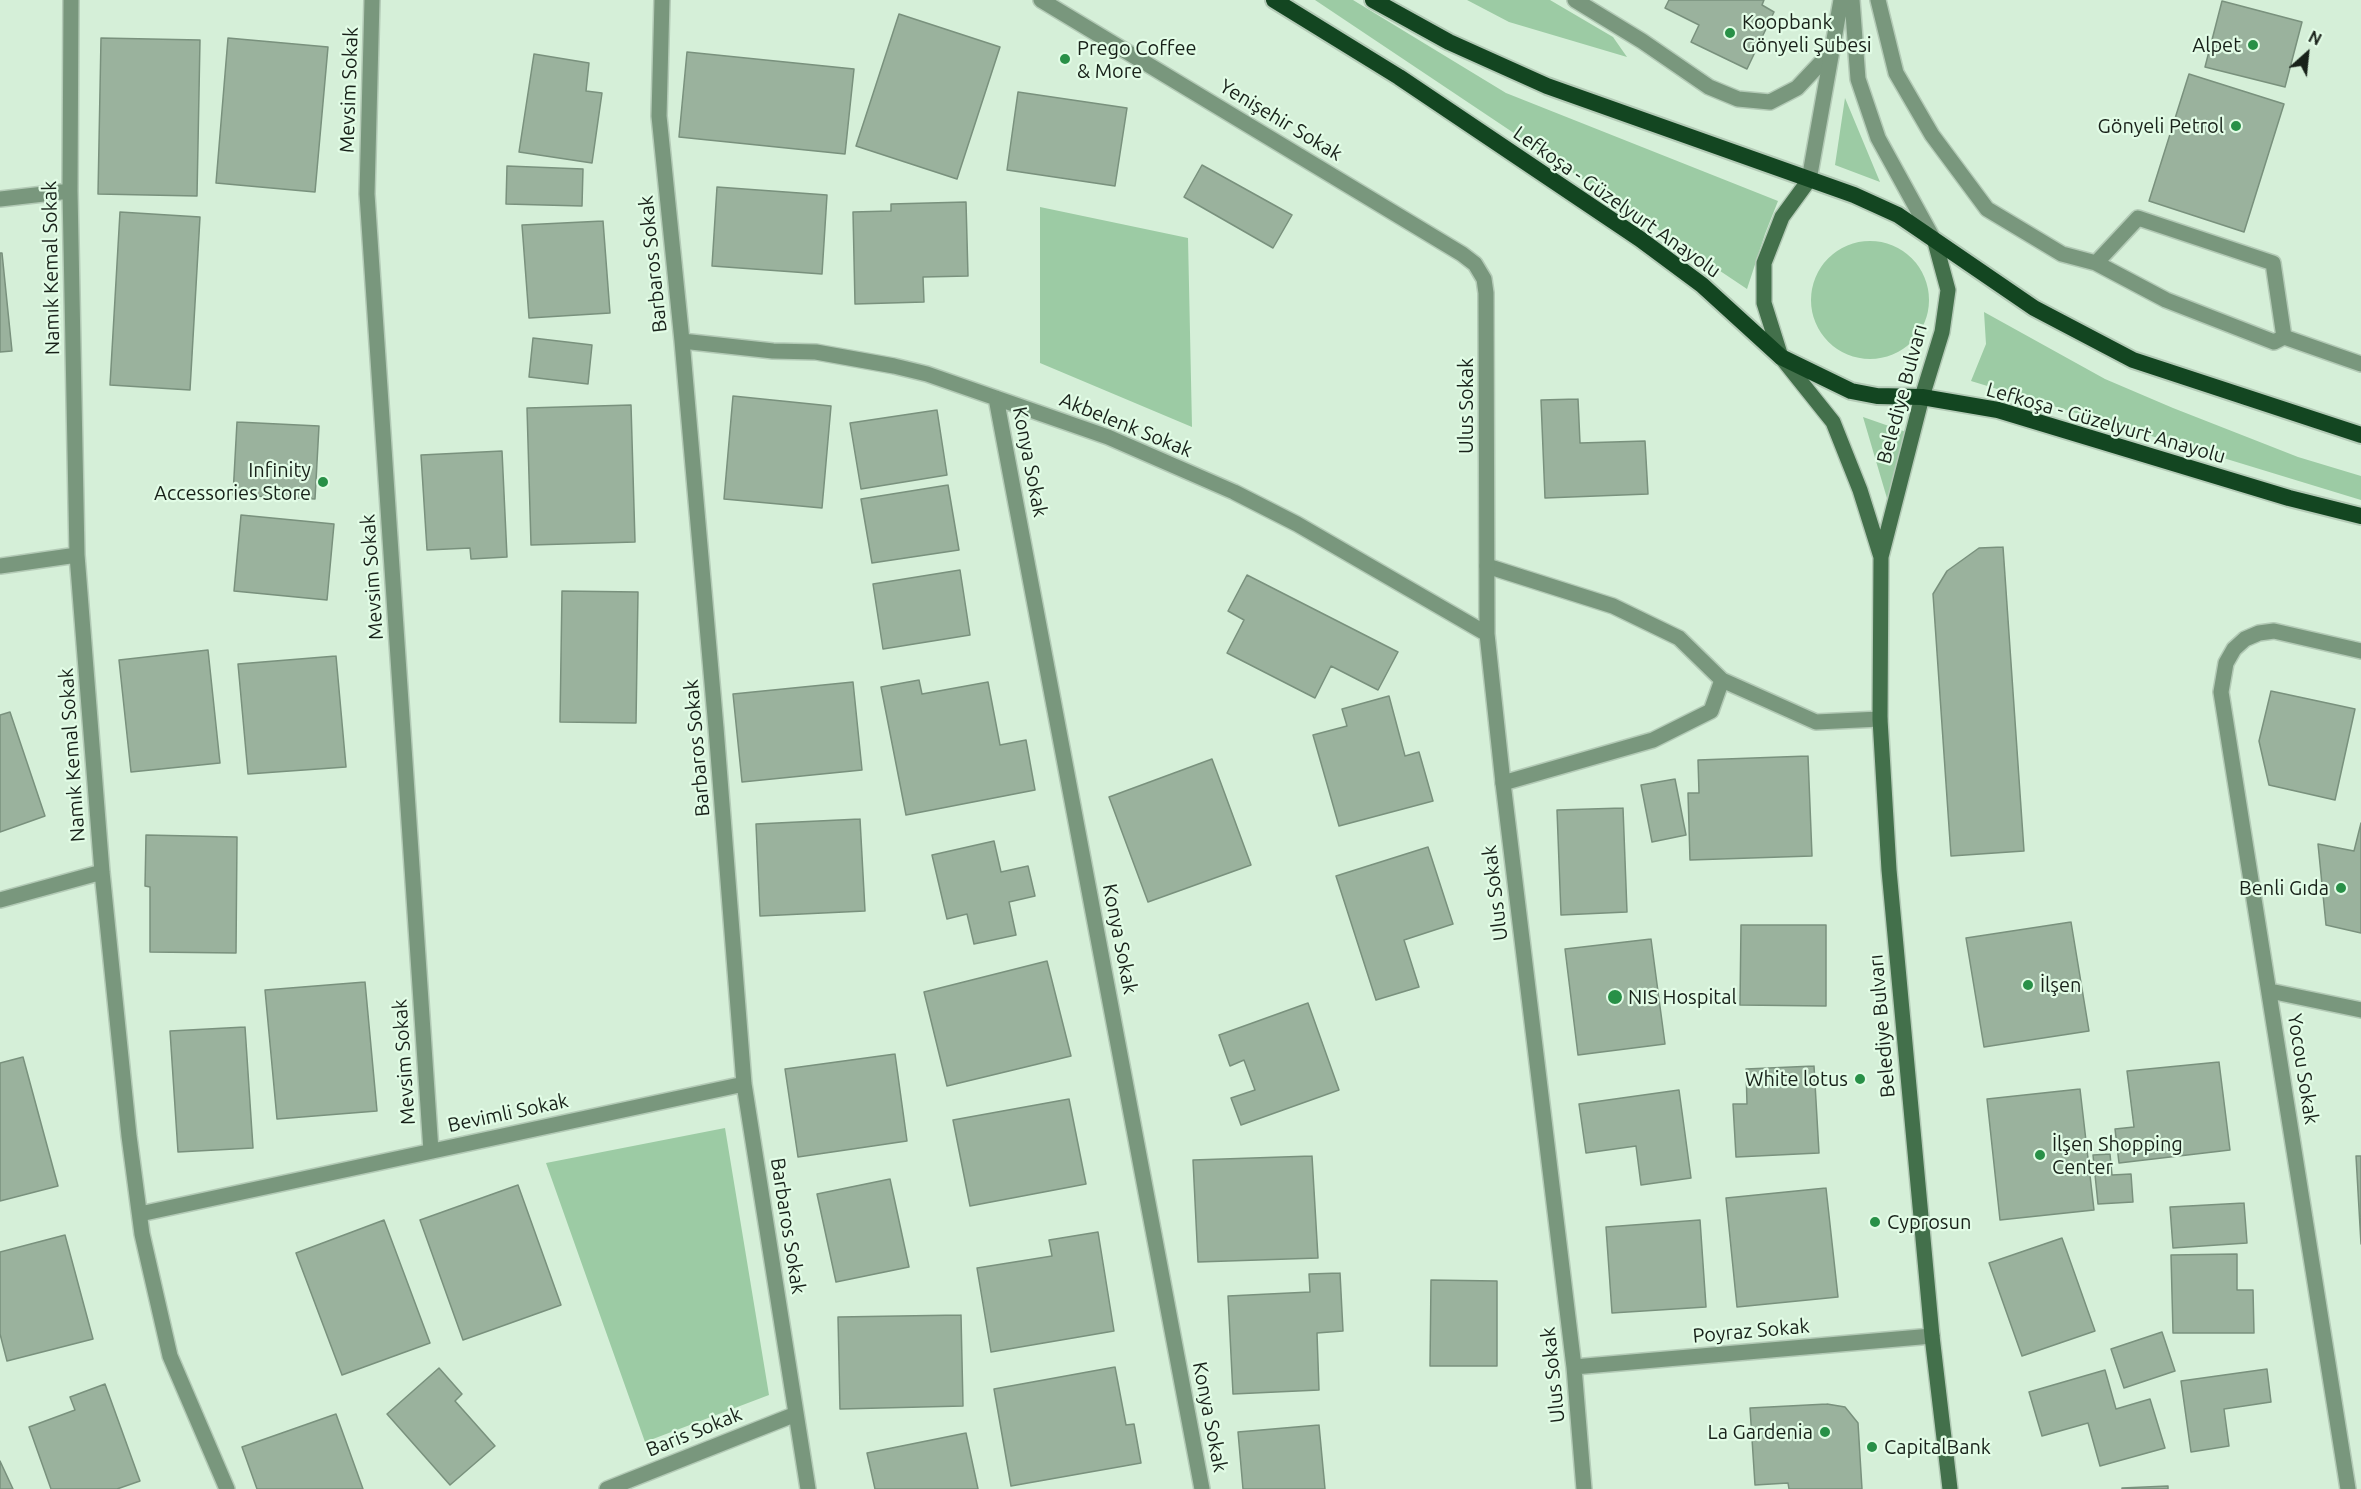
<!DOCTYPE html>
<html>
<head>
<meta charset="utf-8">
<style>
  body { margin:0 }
  #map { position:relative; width:2361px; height:1489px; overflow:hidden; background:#d5efd8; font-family:Ubuntu,sans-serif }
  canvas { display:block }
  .north { position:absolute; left:2277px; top:24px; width:60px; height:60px; -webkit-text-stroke:4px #e2fce6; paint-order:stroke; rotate:27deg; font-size:16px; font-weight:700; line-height:24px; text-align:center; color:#182119 }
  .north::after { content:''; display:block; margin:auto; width:21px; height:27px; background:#182119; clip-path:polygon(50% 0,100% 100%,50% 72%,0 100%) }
</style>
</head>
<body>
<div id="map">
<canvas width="2361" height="1489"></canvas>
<div class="north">N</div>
</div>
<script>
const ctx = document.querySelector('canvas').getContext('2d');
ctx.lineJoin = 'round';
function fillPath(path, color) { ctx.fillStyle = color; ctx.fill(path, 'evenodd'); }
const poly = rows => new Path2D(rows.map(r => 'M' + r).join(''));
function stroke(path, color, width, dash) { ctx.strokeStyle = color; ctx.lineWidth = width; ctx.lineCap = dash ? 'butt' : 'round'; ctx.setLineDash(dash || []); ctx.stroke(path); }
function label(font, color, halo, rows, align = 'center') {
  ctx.font = font + ' Ubuntu,sans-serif'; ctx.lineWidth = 4.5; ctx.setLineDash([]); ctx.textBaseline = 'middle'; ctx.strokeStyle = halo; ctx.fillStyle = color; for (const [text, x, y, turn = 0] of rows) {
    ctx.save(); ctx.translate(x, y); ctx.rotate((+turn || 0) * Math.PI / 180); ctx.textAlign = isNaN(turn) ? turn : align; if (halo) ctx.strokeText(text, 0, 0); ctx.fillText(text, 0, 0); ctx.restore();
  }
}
const green = poly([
  [1315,0,1353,0,1506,93,1778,201,1765,234,1747,289],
  [1467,0,1550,0,1613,37,1627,57,1509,22],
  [1845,98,1880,182,1835,165],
  [1040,207,1188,238,1192,427,1040,363],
  '1811 300a59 59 0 1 1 118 0a59 59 0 1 1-118 0Z',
  [1984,312,2105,379,2173,408,2298,457,2361,476,2361,500,1971,381,1986,344],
  [1863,417,1909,433,1894,522],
  [725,1128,769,1395,645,1442,546,1163]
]);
const building = poly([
  [1669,0,1764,0,1762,5,1774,12,1747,69,1691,42,1699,25,1665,8,1669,0],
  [2222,1,2302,22,2285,87,2205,67,2222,1],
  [899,14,1000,47,957,179,856,146,899,14],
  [101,38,200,40,197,196,98,194,101,38],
  [228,38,328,47,315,192,216,183,228,38],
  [687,52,854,69,845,154,679,137,687,52],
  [534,54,589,63,586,91,602,93,592,163,519,152,534,54],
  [2189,74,2284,104,2244,232,2149,201,2189,74],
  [1018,92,1127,108,1115,186,1007,170,1018,92],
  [1202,165,1292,215,1273,248,1184,197,1202,165],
  [507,166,583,169,582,206,506,204,507,166],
  [717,187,827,195,822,274,712,266,717,187],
  [966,202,968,276,923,277,924,302,855,304,853,212,891,211,891,204,966,202],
  [120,212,200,217,190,390,110,385,120,212],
  [603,221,610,313,529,318,522,225,603,221],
  [0,253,2,253,12,351,0,352,0,253],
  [533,338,592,345,588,384,529,377,533,338],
  [733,396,831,406,822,508,724,499,733,396],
  [1578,399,1580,443,1645,441,1648,494,1545,498,1541,400,1578,399],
  [631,405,635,542,531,545,527,408,631,405],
  [937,410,947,475,861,489,850,423,937,410],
  [237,422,319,426,315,499,233,495,237,422],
  [502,451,507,557,471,559,470,548,427,550,421,455,502,451],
  [948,485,959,550,872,563,861,499,948,485],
  [241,515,334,524,327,600,234,591,241,515],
  [2003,547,2024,851,1951,856,1933,594,1947,571,1979,548,2003,547],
  [960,570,970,635,883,649,873,584,960,570],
  [1247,575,1398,652,1378,690,1331,666,1315,698,1227,653,1244,620,1228,611,1247,575],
  [562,591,638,592,636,723,560,722,562,591],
  [208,650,220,763,131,772,119,660,208,650],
  [336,656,346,767,248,774,238,664,336,656],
  [919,680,922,694,988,682,1000,745,1026,740,1035,790,906,815,881,687,919,680],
  [853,682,862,770,742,782,733,694,853,682],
  [2271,691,2355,709,2335,800,2269,785,2259,741,2271,691],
  [1389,696,1405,756,1419,752,1433,801,1339,826,1313,735,1347,726,1342,709,1389,696],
  [10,712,45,816,0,832,0,715,10,712],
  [1808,756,1812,856,1690,860,1688,793,1699,793,1698,760,1808,756],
  [1212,759,1251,865,1148,902,1109,797,1212,759],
  [1675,779,1686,835,1652,842,1641,785,1675,779],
  [1623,808,1627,912,1561,915,1557,810,1623,808],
  [860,819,865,911,760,916,756,824,860,819],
  [2361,823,2361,933,2326,925,2318,844,2354,851,2361,823],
  [146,835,237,837,236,953,150,952,150,887,145,886,146,835],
  [994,841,1001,872,1028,866,1035,896,1009,902,1016,935,974,944,967,914,947,919,932,855,994,841],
  [1428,847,1453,924,1404,940,1419,987,1376,1000,1336,876,1428,847],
  [2071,922,2089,1031,1984,1047,1966,938,2071,922],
  [1741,925,1826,925,1826,1006,1740,1005,1741,925],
  [1651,939,1665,1044,1578,1055,1565,949,1651,939],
  [1047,961,1071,1056,947,1086,924,992,1047,961],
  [365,982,377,1111,277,1119,265,990,365,982],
  [1308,1003,1339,1090,1241,1125,1231,1098,1255,1090,1244,1060,1230,1066,1219,1035,1308,1003],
  [245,1027,253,1148,178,1152,170,1031,245,1027],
  [895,1054,907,1141,798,1157,785,1069,895,1054],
  [23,1057,58,1186,0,1201,0,1063,23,1057],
  [2219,1062,2230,1150,2119,1163,2115,1129,2134,1127,2127,1071,2219,1062],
  [1814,1066,1819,1153,1736,1157,1733,1104,1747,1104,1746,1069,1814,1066],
  [2080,1089,2094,1210,2000,1220,1987,1099,2080,1089],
  [1679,1090,1691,1178,1641,1185,1636,1146,1586,1153,1579,1104,1679,1090],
  [1069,1099,1086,1184,970,1206,953,1120,1069,1099],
  [2110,1154,2112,1175,2131,1174,2133,1202,2098,1204,2093,1155,2110,1154],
  [1312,1156,1318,1258,1198,1262,1193,1160,1312,1156],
  [2356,1156,2361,1156,2361,1244,2356,1156],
  [890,1179,909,1267,836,1282,817,1194,890,1179],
  [518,1185,561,1305,463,1340,420,1220,518,1185],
  [1826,1188,1838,1297,1737,1307,1726,1198,1826,1188],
  [2244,1203,2247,1243,2173,1248,2170,1207,2244,1203],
  [384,1220,430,1343,342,1375,296,1253,384,1220],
  [1700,1220,1706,1307,1612,1313,1606,1227,1700,1220],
  [1098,1232,1114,1331,991,1352,977,1268,1052,1256,1049,1240,1098,1232],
  [65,1235,93,1339,7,1361,0,1334,0,1252,65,1235],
  [2062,1238,2095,1331,2022,1356,1989,1263,2062,1238],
  [2237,1254,2237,1290,2253,1290,2254,1333,2173,1333,2171,1255,2237,1254],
  [1340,1273,1343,1331,1317,1333,1319,1390,1233,1394,1228,1296,1310,1292,1309,1274,1340,1273],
  [1431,1280,1497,1281,1497,1366,1430,1366,1431,1280],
  [961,1315,963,1406,840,1409,838,1317,961,1315],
  [2162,1332,2175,1371,2124,1388,2111,1349,2162,1332],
  [1115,1367,1126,1425,1134,1424,1141,1463,1011,1486,994,1389,1115,1367],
  [439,1368,462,1394,455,1401,495,1446,450,1485,387,1414,439,1368],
  [2267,1369,2271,1402,2224,1409,2229,1446,2191,1452,2181,1381,2267,1369],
  [2105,1370,2116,1409,2150,1399,2165,1448,2100,1466,2088,1423,2042,1436,2029,1392,2105,1370],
  [105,1384,140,1481,117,1489,51,1489,29,1427,75,1410,70,1397,105,1384],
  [1827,1404,1845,1407,1858,1423,1862,1489,1789,1489,1788,1483,1755,1485,1750,1408,1827,1404],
  [336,1414,363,1489,257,1489,242,1447,336,1414],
  [1319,1425,1325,1489,1243,1489,1238,1432,1319,1425],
  [966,1433,978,1489,875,1489,867,1453,966,1433],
  [0,1461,13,1489,0,1489,0,1461],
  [2168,1486,2168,1489,2122,1489,2122,1488,2168,1486]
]);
const service = poly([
  [1878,0,1896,73,1932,135,1987,209,2062,254,2096,263,2166,300,2274,342,2284,337,2361,364],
  [2096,263,2138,218,2273,263,2284,337],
  [1487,566,1613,606,1679,638,1722,680,1816,722,1880,719],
  [1503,783,1653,740,1711,711,1722,680]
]);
const minor = poly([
  [71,0,70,191,77,555,102,872,129,1136,142,1234,170,1356,227,1489],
  [372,0,367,194,431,1151],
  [662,0,659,116,682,341,716,728,744,1084,808,1489],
  [1041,0,1462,254,1475,264,1484,279,1486,293,1487,634,1503,783,1574,1367,1584,1489],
  [1575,0,1642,41,1709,87,1738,99,1770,102,1797,88,1831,52],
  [0,199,70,191],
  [682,341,773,351,816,352,894,366,927,374,1108,437,1234,492,1297,524,1487,634],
  [996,398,1202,1489],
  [0,566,77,555],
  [0,900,102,872],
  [2270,991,2361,1010],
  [140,1214,744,1084],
  [1574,1367,1932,1336],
  [607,1489,796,1414],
  [2348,1489,2221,692,2226,663,2234,649,2245,639,2259,633,2274,631,2361,651]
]);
const tertiary = poly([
  [1852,0,1858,79,1878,138,1934,240],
  [1809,180,1841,0]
]);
const secondary = poly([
  [1809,180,1782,217,1764,263,1764,303,1781,357,1833,422,1860,490,1881,557],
  [1935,242,1948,290,1942,332,1922,397,1881,557,1880,719,1889,870,1932,1336,1950,1489]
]);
const trunk = poly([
  [1274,0,1399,77,1640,239,1702,285,1781,357,1851,391,1877,396,1922,397,1998,410,2289,498,2361,516],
  [1373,0,1449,42,1547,86,1854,195,1898,215,2034,308,2133,360,2361,435]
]);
const markers = [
  [1730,33,6,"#289047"],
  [2253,45,6,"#289047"],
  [1065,59,6,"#289047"],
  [2236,126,6,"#289047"],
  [323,482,6,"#289047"],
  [2341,888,6,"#289047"],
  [2028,985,6,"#289047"],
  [1615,997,8,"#289047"],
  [1860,1079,6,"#289047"],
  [2040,1155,6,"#289047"],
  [1875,1222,6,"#289047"],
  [1825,1432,6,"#289047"],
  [1872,1447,6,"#289047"]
];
const poiNames = [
  ["Koopbank",1742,22],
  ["Gönyeli Şubesi",1742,45],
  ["Alpet",2241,45,"right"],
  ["Prego Coffee",1077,48],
  ["& More",1077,71],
  ["Gönyeli Petrol",2224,126,"right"],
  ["Infinity",311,470,"right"],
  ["Accessories Store",311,493,"right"],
  ["Benli Gıda",2329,888,"right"],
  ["İlşen",2040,985],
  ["NIS Hospital",1628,997],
  ["White lotus",1848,1079,"right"],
  ["İlşen Shopping",2052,1144],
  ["Center",2052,1167],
  ["Cyprosun",1887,1222],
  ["La Gardenia",1813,1432,"right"],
  ["CapitalBank",1884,1447]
];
const streetNames = [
  ["Mevsim Sokak",349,90,-88],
  ["Yenişehir Sokak",1281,120,31],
  ["Lefkoşa - Güzelyurt Anayolu",1617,202,35],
  ["Barbaros Sokak",653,264,-96],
  ["Namık Kemal Sokak",51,268,-91],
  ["Belediye Bulvarı",1902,394,-75],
  ["Ulus Sokak",1466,406,-90],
  ["Lefkoşa - Güzelyurt Anayolu",2106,423,16],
  ["Akbelenk Sokak",1126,425,22],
  ["Konya Sokak",1030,462,79],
  ["Mevsim Sokak",372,577,-94],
  ["Barbaros Sokak",697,748,-95],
  ["Namık Kemal Sokak",72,755,-94],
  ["Ulus Sokak",1495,893,-97],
  ["Konya Sokak",1120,939,79],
  ["Belediye Bulvarı",1882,1026,-95],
  ["Mevsim Sokak",404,1062,-94],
  ["Yocou Sokak",2303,1069,81],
  ["Bevimli Sokak",508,1113,-12],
  ["Barbaros Sokak",788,1226,81],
  ["Poyraz Sokak",1751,1331,-5],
  ["Ulus Sokak",1553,1375,-96],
  ["Konya Sokak",1210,1417,79],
  ["Baris Sokak",694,1432,-22]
];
fillPath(green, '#9ccba4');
fillPath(building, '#9ab29d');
stroke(building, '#79917d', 1.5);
stroke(service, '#b3cab6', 18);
stroke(minor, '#b3cab6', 18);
stroke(tertiary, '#b3cab6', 18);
stroke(secondary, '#b3cab6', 18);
stroke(trunk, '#b3cab6', 20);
stroke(service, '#79977d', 15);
stroke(minor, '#79977d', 15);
stroke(tertiary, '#79977d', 15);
stroke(secondary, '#43704b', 15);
stroke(trunk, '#134621', 16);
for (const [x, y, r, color] of markers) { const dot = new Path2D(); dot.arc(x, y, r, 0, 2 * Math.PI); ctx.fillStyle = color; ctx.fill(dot); stroke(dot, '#e2fce6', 2); }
label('20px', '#182119', '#e2fce6', poiNames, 'left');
label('20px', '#182119', '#e2fce6', streetNames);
</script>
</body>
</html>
